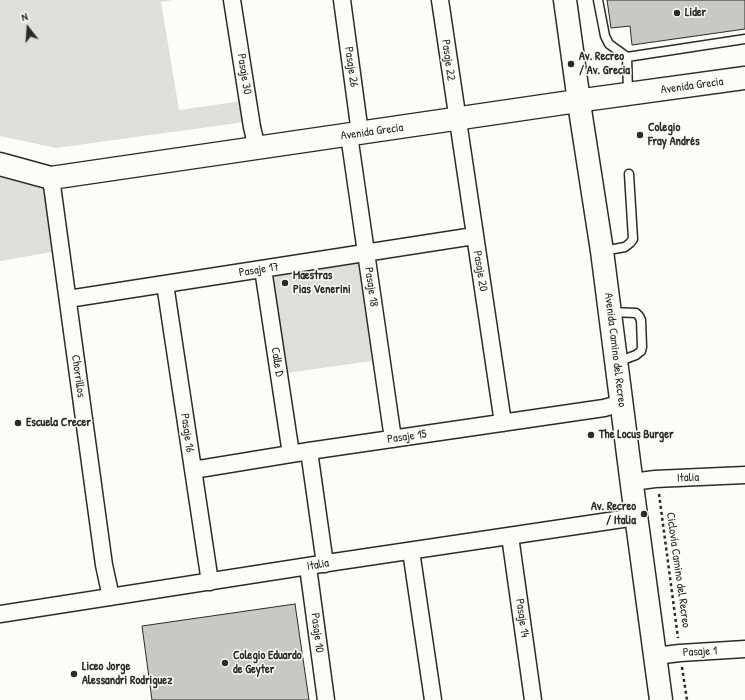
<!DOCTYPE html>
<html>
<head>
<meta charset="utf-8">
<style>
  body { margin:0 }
  #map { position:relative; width:745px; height:700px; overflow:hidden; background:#fdfcf7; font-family:"Patrick Hand",sans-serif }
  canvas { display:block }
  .north { position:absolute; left:8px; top:8px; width:40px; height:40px; -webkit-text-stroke:3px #fdfcf7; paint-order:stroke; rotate:343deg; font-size:11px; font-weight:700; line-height:16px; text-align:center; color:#2b2b2b }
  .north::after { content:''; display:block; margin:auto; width:14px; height:18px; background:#2b2b2b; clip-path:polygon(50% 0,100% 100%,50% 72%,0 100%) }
</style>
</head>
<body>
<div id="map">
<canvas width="745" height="700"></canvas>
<div class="north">N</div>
</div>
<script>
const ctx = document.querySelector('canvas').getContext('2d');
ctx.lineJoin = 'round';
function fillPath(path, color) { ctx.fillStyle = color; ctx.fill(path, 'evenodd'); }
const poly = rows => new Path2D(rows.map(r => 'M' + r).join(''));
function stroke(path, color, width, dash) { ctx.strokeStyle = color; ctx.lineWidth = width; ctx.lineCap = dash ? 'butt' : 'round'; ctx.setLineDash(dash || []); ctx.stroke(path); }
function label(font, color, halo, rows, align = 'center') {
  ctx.font = font + ' "Patrick Hand",sans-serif'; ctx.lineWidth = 3; ctx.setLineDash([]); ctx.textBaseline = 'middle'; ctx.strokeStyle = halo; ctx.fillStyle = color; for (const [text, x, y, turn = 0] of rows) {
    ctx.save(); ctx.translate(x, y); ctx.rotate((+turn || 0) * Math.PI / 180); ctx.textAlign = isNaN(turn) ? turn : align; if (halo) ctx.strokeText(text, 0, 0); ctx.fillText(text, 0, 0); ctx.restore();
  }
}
const green = poly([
  [0,0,173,0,161,2,179,110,242,101,245,122,56,148,0,136],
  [0,168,45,182,52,252,0,261],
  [365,258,379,360,286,373,272,271]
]);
const building = poly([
  [607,0,745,0,745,29,632,45,630,26,611,28,607,0],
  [295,604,309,700,152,700,142,626,295,604]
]);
const path = poly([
  [659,494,678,638],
  [682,667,687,700]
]);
const lane = poly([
  [598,0,605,36,609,44,627,57,745,39],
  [627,57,628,92],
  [603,251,625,247,630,243,633,239,629,174],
  [611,312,636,313,639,316,641,320,642,347,641,351,636,355,617,362]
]);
const street = poly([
  [232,0,252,127,257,148],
  [342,0,360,133],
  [440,0,503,423],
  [349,135,393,439],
  [51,178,104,565,111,597],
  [263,269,291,454],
  [165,284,210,582],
  [68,299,474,236],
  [309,451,325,564],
  [193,470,309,451,604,408,622,403],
  [632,482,655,479,745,475],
  [510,536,533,700],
  [411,551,433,700],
  [308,567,326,700],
  [0,614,334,562,636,517],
  [655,656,680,653,745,649]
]);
const secondary = poly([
  [565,0,581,116,602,251,633,493,661,700],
  [0,164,51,178,591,99,745,78]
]);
const markers = [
  [677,13,4,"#2b2b2b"],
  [571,64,4,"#2b2b2b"],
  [640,135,4,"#2b2b2b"],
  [285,283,4,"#2b2b2b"],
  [18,423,4,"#2b2b2b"],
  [591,435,4,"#2b2b2b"],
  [644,514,4,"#2b2b2b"],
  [225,663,4,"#2b2b2b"],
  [74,674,4,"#2b2b2b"]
];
const poiNames = [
  ["Lider",685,13],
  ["Av. Recreo",579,57],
  ["/ Av. Grecia",579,71],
  ["Colegio",648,128],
  ["Fray Andrés",648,142],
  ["Maestras",293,276],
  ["Pias Venerini",293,290],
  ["Escuela Crecer",26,423],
  ["The Locus Burger",599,435],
  ["Av. Recreo",636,507,"right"],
  ["/ Italia",636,521,"right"],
  ["Colegio Eduardo",233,656],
  ["de Geyter",233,670],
  ["Liceo Jorge",82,667],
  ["Alessandri Rodriguez",82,681]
];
const streetNames = [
  ["Pasaje 22",448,60,82],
  ["Pasaje 26",351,67,82],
  ["Pasaje 30",244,74,81],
  ["Avenida Grecia",692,86,-8],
  ["Avenida Grecia",372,132,-8],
  ["Pasaje 17",259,270,-9],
  ["Pasaje 20",480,271,81],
  ["Pasaje 18",371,287,82],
  ["Avenida Camino del Recreo",615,350,83],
  ["Calle D",277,362,81],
  ["Chorrillos",78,376,82],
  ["Pasaje 16",187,433,82],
  ["Pasaje 15",407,437,-8],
  ["Italia",688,478,-2],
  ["Italia",318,565,-10],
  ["Ciclovía Camino del Recreo",678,570,82],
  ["Pasaje 14",522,618,82],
  ["Pasaje 10",317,633,83],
  ["Pasaje 1",700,652,-3]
];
fillPath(green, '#dfdeda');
fillPath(building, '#c9c8c4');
stroke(building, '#2b2b2b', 1);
stroke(lane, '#2b2b2b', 11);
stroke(street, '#2b2b2b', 19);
stroke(secondary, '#2b2b2b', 25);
stroke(path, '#2b2b2b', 2.5, [3, 3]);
stroke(lane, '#fdfcf7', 8);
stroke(street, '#fdfcf7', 16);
stroke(secondary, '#fdfcf7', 22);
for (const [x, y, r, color] of markers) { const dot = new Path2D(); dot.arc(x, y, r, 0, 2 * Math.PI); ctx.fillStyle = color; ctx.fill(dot); stroke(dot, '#fdfcf7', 1.5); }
label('bold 12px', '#2b2b2b', '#fdfcf7', poiNames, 'left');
label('12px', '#2b2b2b', '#fdfcf7', streetNames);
</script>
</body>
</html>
